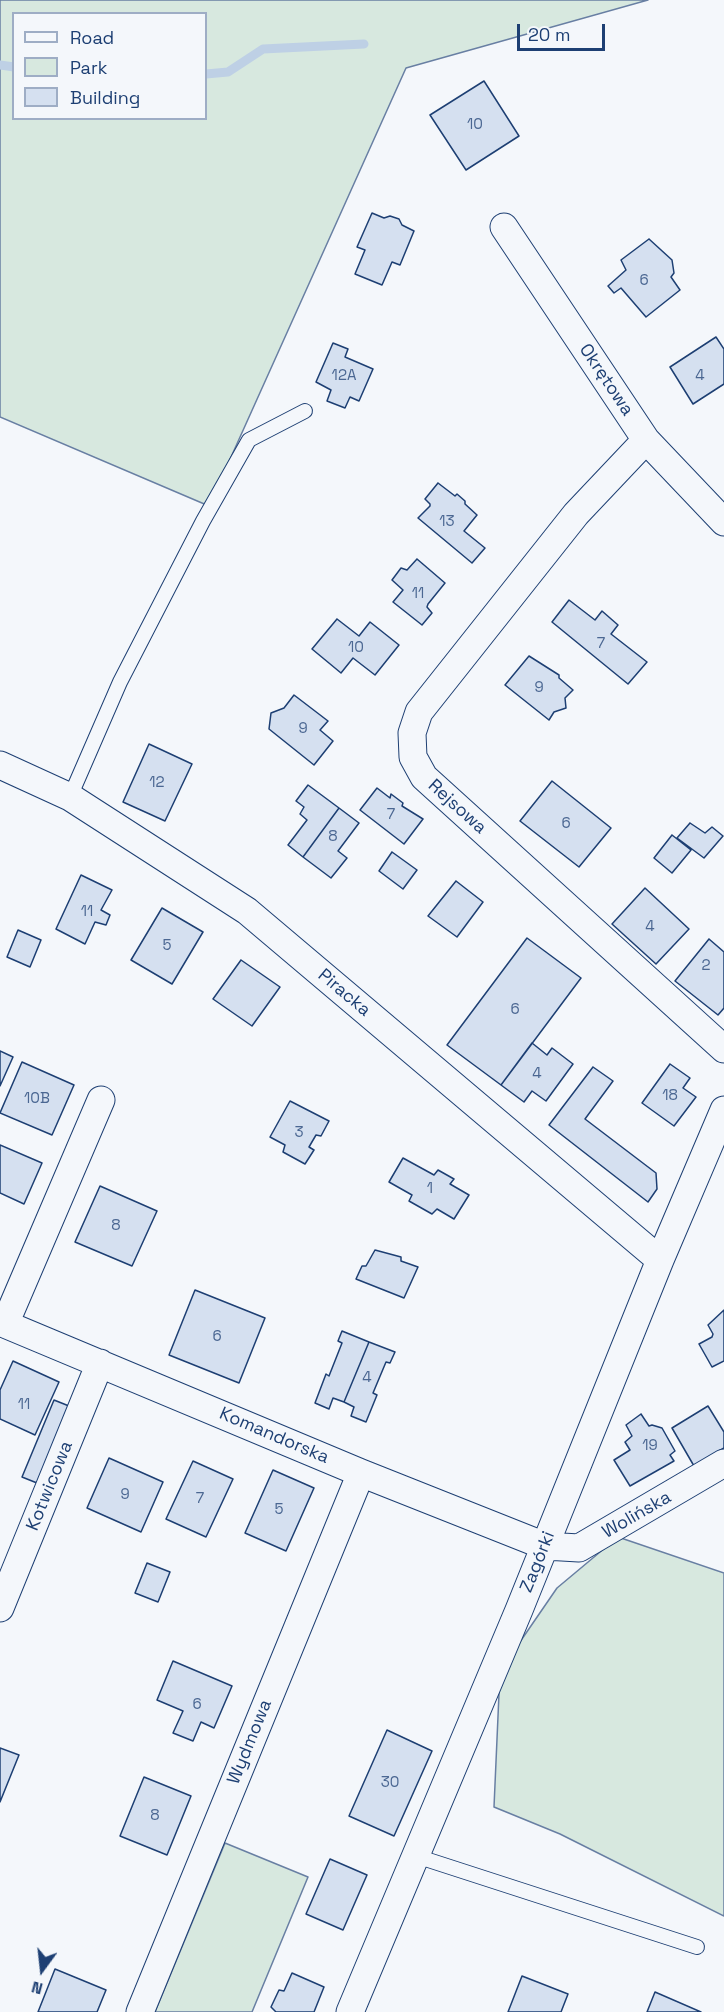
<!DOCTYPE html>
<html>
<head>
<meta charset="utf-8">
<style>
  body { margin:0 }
  #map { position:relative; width:724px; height:2012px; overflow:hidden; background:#f4f7fb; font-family:"Space Grotesk",sans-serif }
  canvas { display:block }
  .legend { position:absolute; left:12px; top:12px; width:195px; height:108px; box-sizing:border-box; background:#f4f7fb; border:2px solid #9eadc5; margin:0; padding:8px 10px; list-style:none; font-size:18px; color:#1d3f73 }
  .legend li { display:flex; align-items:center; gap:12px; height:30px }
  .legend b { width:30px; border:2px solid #9eadc5 }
  .north { position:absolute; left:12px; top:1940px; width:60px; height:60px; -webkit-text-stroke:4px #f4f7fb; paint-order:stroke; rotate:195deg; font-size:16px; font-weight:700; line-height:24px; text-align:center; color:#1d3f73 }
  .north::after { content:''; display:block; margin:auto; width:21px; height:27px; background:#1d3f73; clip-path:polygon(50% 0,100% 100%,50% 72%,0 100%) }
  .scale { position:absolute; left:517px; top:24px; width:88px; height:27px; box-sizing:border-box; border:3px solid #1d3f73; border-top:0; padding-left:8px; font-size:18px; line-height:21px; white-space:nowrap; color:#1d3f73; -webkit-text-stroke:4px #f4f7fb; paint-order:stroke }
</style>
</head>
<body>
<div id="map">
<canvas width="724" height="2012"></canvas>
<ul class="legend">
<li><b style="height:8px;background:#f4f7fb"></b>Road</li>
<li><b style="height:16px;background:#d7e8df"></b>Park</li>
<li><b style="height:16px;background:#d5e0f0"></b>Building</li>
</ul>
<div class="north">N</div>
<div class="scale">20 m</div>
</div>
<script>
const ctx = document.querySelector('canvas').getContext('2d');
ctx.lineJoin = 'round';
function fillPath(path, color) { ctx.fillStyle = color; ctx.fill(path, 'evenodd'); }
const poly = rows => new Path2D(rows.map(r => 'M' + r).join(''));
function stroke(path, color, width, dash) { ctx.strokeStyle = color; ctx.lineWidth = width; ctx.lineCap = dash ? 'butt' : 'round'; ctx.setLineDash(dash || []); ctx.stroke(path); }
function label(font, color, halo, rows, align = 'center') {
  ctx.font = font + ' "Space Grotesk",sans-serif'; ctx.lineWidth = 4.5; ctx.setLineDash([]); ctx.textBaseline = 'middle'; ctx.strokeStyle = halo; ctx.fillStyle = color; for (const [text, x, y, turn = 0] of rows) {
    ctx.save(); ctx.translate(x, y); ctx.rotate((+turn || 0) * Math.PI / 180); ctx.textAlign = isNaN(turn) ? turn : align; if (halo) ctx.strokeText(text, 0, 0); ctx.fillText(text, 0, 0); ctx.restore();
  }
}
const green = poly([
  [0,0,648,0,406,68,209,506,0,417,0,0],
  [14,14,206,14,206,118,14,118,14,14],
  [618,1537,724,1573,724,1916,560,1834,494,1807,500,1671,557,1588,618,1537],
  [225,1843,308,1877,252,2012,155,2012,225,1843]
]);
const stream = poly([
  [0,65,14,67],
  [206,74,228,72,263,49,364,44]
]);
const building = poly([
  [484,81,519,136,466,170,430,115,484,81],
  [372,213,384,218,390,216,399,219,402,225,414,231,400,265,392,262,382,285,355,274,365,250,357,247,372,213],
  [649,239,672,260,674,273,671,277,680,290,646,317,621,288,614,293,608,286,626,270,621,260,649,239],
  [716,337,724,349,724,384,693,404,670,367,716,337],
  [333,343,348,349,345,357,373,369,359,401,350,397,345,408,327,401,331,390,316,382,333,343],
  [438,483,455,496,457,494,465,501,465,504,477,515,464,531,485,548,472,563,418,518,430,506,430,504,425,499,438,483],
  [417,559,445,583,428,604,427,607,432,613,422,625,393,602,403,590,392,580,401,568,407,570,417,559],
  [569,600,595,620,602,611,618,625,611,634,647,662,628,684,552,622,569,600],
  [337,619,359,636,370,622,399,645,375,675,353,658,341,673,312,649,337,619],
  [529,656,559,675,559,678,573,690,565,698,566,708,554,712,549,720,505,685,529,656],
  [294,695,328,721,320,730,333,741,314,765,269,729,271,713,284,708,294,695],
  [149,744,192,764,165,821,123,802,149,744],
  [552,781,611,828,579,867,520,821,552,781],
  [308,785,339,808,303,857,288,845,307,820,300,814,304,807,296,801,308,785],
  [377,788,390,798,391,794,403,803,402,806,423,819,404,844,360,810,377,788],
  [339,808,359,823,338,851,347,858,331,878,303,857,339,808],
  [690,823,705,833,712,827,723,836,704,858,677,838,690,823],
  [672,835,691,850,672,873,654,858,672,835],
  [392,852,417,870,403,889,379,871,392,852],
  [81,875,112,890,101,910,110,915,106,925,95,922,85,944,56,929,81,875],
  [456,881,483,902,457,937,428,916,456,881],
  [645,888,689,929,656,964,612,924,645,888],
  [162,908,203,932,172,984,131,960,162,908],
  [18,930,41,940,30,967,7,957,18,930],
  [527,938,581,978,501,1085,447,1045,527,938],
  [709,939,724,952,724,1008,718,1015,675,981,709,939],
  [241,960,280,987,252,1026,213,999,241,960],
  [532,1043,547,1055,552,1048,573,1064,546,1101,532,1091,524,1102,501,1085,532,1043],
  [0,1051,13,1057,0,1086,0,1051],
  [22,1062,74,1085,52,1135,0,1113,22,1062],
  [670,1064,690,1078,683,1088,696,1097,674,1126,642,1103,670,1064],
  [593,1067,613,1081,585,1119,656,1173,657,1189,648,1202,549,1125,593,1067],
  [290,1101,329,1121,321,1136,316,1135,309,1147,314,1150,305,1164,283,1152,285,1145,270,1137,290,1101],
  [0,1145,42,1163,24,1204,0,1193,0,1145],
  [403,1158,434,1175,438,1170,454,1179,450,1184,469,1195,454,1219,437,1209,432,1214,409,1201,412,1195,389,1182,403,1158],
  [100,1186,157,1211,132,1266,75,1242,100,1186],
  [375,1250,401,1257,401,1261,418,1267,404,1298,356,1279,362,1266,366,1266,375,1250],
  [195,1290,265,1318,239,1383,169,1355,195,1290],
  [724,1310,724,1361,712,1367,699,1344,712,1337,713,1334,708,1325,724,1310],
  [342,1331,369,1342,344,1402,333,1398,329,1409,315,1403,326,1374,329,1376,342,1343,338,1341,342,1331],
  [369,1342,395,1352,390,1363,386,1362,373,1393,377,1395,366,1422,351,1416,354,1407,344,1402,369,1342],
  [13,1361,59,1382,35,1435,0,1419,0,1390,13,1361],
  [54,1400,69,1406,37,1483,22,1477,54,1400],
  [708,1406,724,1432,724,1448,694,1466,672,1428,708,1406],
  [641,1414,649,1426,652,1425,662,1428,675,1451,670,1455,674,1461,630,1486,614,1460,630,1450,625,1442,632,1436,626,1425,641,1414],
  [109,1458,163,1482,141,1532,87,1508,109,1458],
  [193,1461,233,1479,206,1537,166,1519,193,1461],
  [273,1470,314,1488,286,1551,245,1533,273,1470],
  [147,1563,170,1572,158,1602,135,1593,147,1563],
  [173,1661,232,1686,214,1728,201,1722,193,1741,173,1733,183,1711,157,1700,173,1661],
  [387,1730,432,1751,394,1836,349,1816,387,1730],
  [0,1748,19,1755,0,1802,0,1748],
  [144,1777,191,1796,167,1855,120,1836,144,1777],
  [330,1859,367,1875,343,1930,306,1914,330,1859],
  [55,1969,106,1990,97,2012,38,2012,55,1969],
  [292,1973,324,1987,314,2012,276,2012,271,2007,279,1990,284,1991,292,1973],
  [522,1976,568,1994,561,2012,508,2012,522,1976],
  [655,1992,701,2012,647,2012,655,1992]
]);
const lane = poly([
  [70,797,120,682,203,521,249,440,305,411],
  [416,1856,697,1947]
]);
const street = poly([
  [504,227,646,440,724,522],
  [646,440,576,514,419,712,412,733,413,757,424,777,724,1049],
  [0,765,70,797,247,911,660,1260],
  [0,1322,361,1473,545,1546,579,1548,724,1463],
  [5,1324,101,1100],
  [0,1608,100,1363],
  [140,2012,361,1473],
  [350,2012,519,1610,660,1260,724,1110]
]);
const numberNames = [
  ["10",475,125],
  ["6",644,281],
  ["12A",344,376],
  ["4",700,376],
  ["13",447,522],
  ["11",418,594],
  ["7",601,644],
  ["10",356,648],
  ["9",539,688],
  ["9",303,729],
  ["12",157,783],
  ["7",391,815],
  ["6",566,824],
  ["8",333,837],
  ["11",87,912],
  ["4",650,927],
  ["5",167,946],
  ["2",706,966],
  ["6",515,1010],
  ["4",537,1074],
  ["18",670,1096],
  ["10B",37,1099],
  ["3",299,1133],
  ["1",430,1189],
  ["8",116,1226],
  ["6",217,1337],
  ["4",367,1378],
  ["11",24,1405],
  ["19",650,1446],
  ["9",125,1495],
  ["7",200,1499],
  ["5",279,1510],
  ["6",197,1705],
  ["30",390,1783],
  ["8",155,1816]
];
const streetNames = [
  ["Okrętowa",606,380,56],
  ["Rejsowa",457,807,42],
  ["Piracka",344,993,40],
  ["Komandorska",274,1436,23],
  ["Kotwicowa",50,1486,-68],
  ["Wolińska",637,1515,-30],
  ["Zagórki",538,1562,-68],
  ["Wydmowa",250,1742,-68]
];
fillPath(green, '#d7e8df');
stroke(green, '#687fa3', 1.5);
stroke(stream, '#bed0e5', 9);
fillPath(building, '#d5e0f0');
stroke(building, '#1d3f73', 1.5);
stroke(lane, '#1d3f73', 16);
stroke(street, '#1d3f73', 29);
stroke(lane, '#f4f7fb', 14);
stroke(street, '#f4f7fb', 27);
label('15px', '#4b6792', null, numberNames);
label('18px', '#1d3f73', '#f4f7fb', streetNames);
</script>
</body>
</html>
